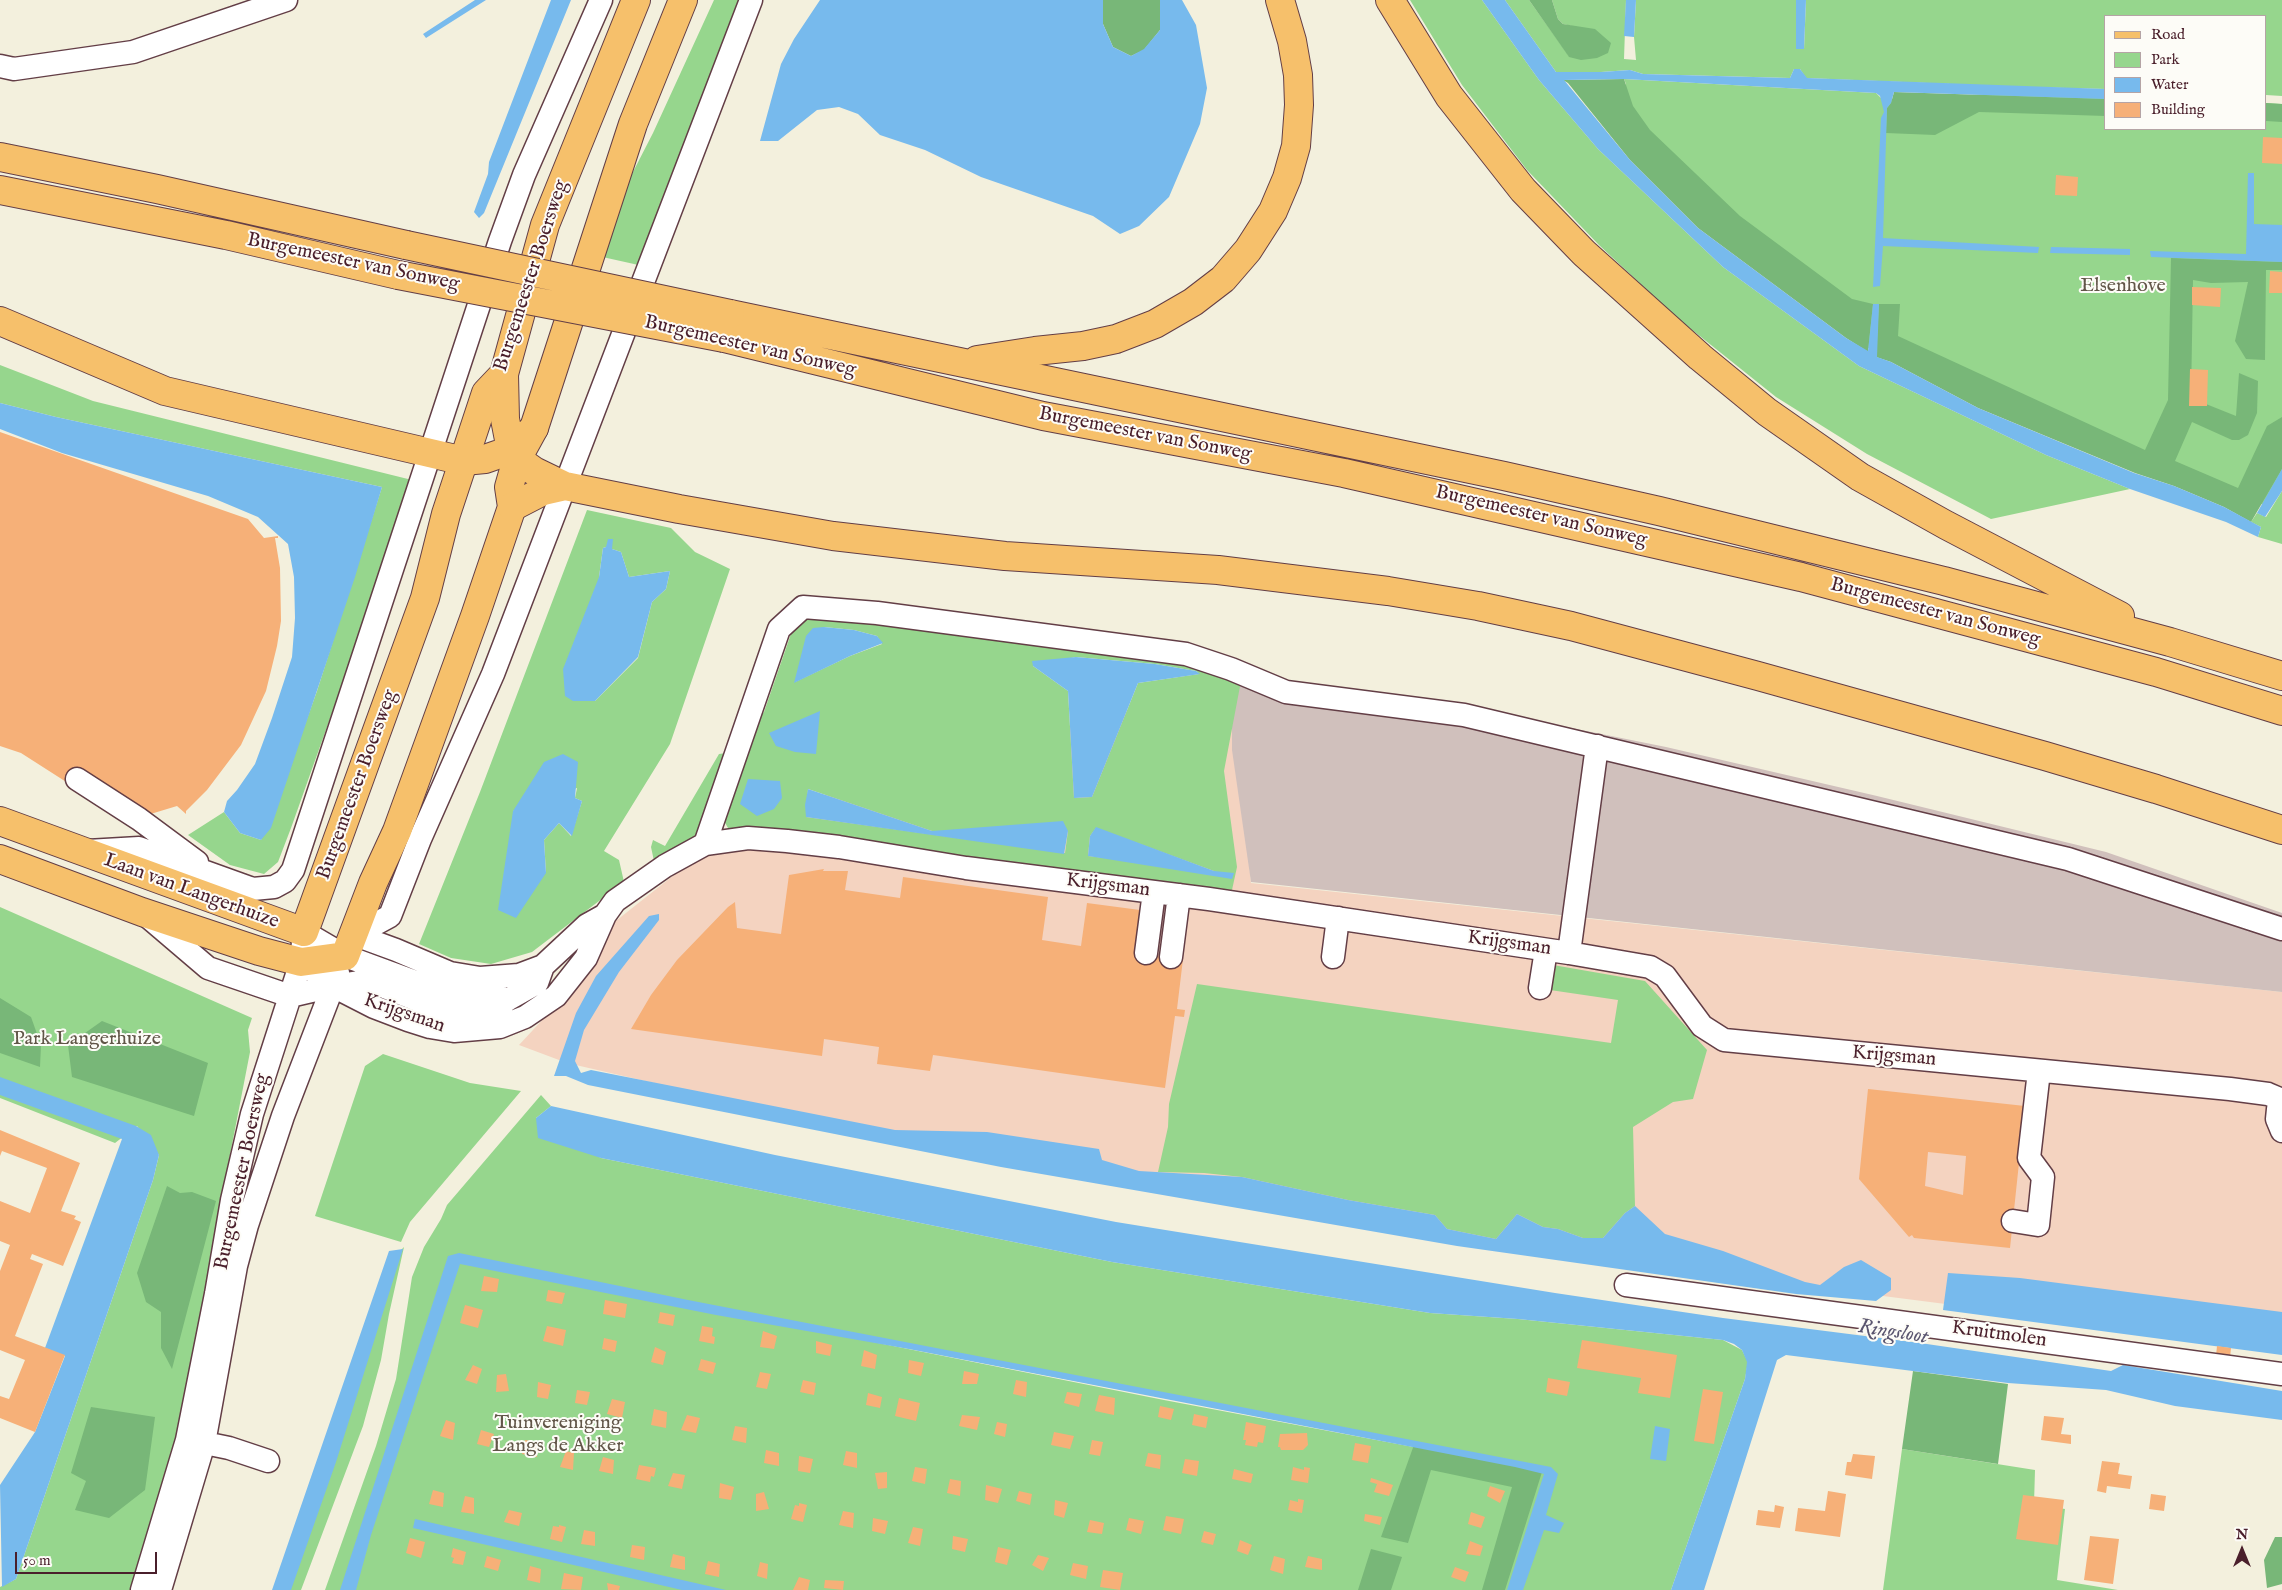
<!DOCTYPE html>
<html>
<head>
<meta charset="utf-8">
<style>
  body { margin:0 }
  #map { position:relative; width:2282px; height:1590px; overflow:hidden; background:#f3f0dd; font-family:"IM FELL English",serif }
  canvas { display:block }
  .legend { position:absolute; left:2104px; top:15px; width:162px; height:115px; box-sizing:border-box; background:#fdfcf7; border:1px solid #b5a4a5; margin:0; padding:6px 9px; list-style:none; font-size:15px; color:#4a1f2b }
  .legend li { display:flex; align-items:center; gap:10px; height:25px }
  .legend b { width:25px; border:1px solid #b5a4a5 }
  .north { position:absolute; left:2217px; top:1525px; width:50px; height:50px; -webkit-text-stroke:4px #fdfcf7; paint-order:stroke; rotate:0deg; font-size:14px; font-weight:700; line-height:20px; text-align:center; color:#4a1f2b }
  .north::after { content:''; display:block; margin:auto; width:18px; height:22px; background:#4a1f2b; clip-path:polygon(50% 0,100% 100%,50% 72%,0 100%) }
  .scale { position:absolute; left:15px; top:1552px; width:142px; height:22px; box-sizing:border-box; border:2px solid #4a1f2b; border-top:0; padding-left:6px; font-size:15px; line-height:18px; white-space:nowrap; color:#4a1f2b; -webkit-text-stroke:4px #fdfcf7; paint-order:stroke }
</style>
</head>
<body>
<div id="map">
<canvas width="2282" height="1590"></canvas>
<ul class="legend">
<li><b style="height:6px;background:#f6c06b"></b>Road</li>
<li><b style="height:14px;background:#96d68d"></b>Park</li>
<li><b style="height:14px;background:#77baed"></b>Water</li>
<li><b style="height:14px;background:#f6b078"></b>Building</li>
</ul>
<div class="north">N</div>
<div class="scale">50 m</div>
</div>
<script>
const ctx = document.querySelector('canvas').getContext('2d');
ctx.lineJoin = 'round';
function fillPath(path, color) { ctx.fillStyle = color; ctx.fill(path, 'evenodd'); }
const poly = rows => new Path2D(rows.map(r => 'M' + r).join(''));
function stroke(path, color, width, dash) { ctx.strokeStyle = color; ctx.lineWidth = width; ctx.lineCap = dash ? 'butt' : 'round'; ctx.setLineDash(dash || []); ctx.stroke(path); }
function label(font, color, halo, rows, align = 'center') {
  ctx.font = font + ' "IM FELL English",serif'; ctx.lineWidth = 4; ctx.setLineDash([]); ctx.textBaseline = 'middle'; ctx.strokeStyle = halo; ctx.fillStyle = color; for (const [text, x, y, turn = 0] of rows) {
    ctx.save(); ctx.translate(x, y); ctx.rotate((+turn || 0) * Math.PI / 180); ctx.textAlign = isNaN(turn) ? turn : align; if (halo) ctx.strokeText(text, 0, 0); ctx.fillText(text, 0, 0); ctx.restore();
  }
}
const built = poly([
  [1232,682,1251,883,2282,992,2282,1347,1617,1262,828,1123,567,1063,519,1045,546,1016,612,924,698,856,758,814]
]);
const industrial = poly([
  [1232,682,1472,708,1666,747,1877,796,2106,852,2282,913,2282,992,1251,882,1232,750]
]);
const green = poly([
  [714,0,742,0,643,266,598,256,616,205,653,133],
  [1410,0,1482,0,1539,80,1598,149,1723,267,1859,366,2046,455,2130,489,1991,519,1867,454,1776,397,1676,317,1599,245,1527,170,1462,85],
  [1505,0,1529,0,1569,56,1576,27,1563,24,1558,19,1552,0,1626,0,1624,59,1636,60,1634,37,1636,0,1796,0,1796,48,1804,49,1806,0,2282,0,2282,96,2266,95,2266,16,2106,16,2106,89,2024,87,1806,78,1800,69,1794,69,1790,78,1643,74,1630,70,1601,72,1556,72],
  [1624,79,1876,93,1881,98,1897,100,1984,94,2106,98,2106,129,2266,129,2266,103,2282,104,2282,479,2266,506,1866,347,1614,136,1626,84],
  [0,365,93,401,412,480,391,547,291,828,278,862,264,874,230,865,188,835,224,812,240,833,261,840,290,766,317,691,382,487,56,417,0,403],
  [2282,491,2282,544,2258,537,2261,527,2251,522,2257,513,2266,517],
  [587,510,671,528,695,552,730,569,670,744,604,851,619,860,624,882,532,952,491,964,451,958,419,944,480,792],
  [606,547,621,552,629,577,670,571,666,589,652,602,638,658,595,701,599,577,603,548],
  [577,788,575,798,582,801,571,836,559,823,544,840,546,873,513,811],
  [814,611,1166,657,1241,681,1224,771,1237,867,1232,890,814,837,779,828,751,831,728,828,720,814,750,727,764,712,794,625],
  [824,627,854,630,877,636,882,644,850,656,795,682],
  [1076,657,1155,664,1196,671,1199,674,1138,683,1092,797,1074,798,1068,691,1033,666],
  [808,789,932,831,1068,831,1065,853,806,817],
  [1096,828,1214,871,1088,856,1090,836],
  [726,753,694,840,654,861,651,847,653,840,665,846,719,754],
  [0,907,252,1018,248,1030,250,1052,215,1232,183,1427,133,1590,0,1590,0,1587,16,1579,153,1180,159,1155,137,1126,115,1143,0,1098],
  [1553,965,1645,981,1707,1050,1693,1099,1673,1102,1633,1127,1635,1206,1625,1213,1603,1238,1583,1238,1558,1229,1543,1227,1517,1214,1496,1239,1447,1229,1435,1215,1348,1200,1242,1177,1204,1173,1158,1172,1168,1127,1169,1104,1197,984,1611,1043,1618,1000,1550,990],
  [383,1054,470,1083,521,1091,410,1222,401,1242,315,1216,365,1066],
  [541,1095,551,1106,536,1118,601,1158,1112,1262,1430,1313,1518,1319,1723,1340,1742,1350,1748,1362,1745,1379,1671,1590,325,1590,376,1446,396,1379,412,1277,424,1247,441,1219,447,1205],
  [813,1330,1541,1471,1164,1400],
  [404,1247,389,1314,381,1360,363,1426,301,1590,284,1590,398,1253],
  [1902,1449,2035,1470,2034,1504,2065,1509,2057,1580,2118,1590,1883,1590]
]);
const forest = poly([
  [1103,0,1160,0,1160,30,1144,50,1131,56,1113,47,1103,24],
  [1529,0,1552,0,1558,19,1563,24,1595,29,1611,43,1608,53,1597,58,1581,60,1569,57],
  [1624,79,1633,106,1650,130,1740,216,1852,299,1873,304,1868,352,1846,338,1698,228,1630,160,1568,83,1563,80],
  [1894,92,2106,99,2106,116,1979,112,1935,135,1886,133,1887,108,1891,103],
  [2266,103,2282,104,2282,122,2266,121],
  [2171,258,2282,262,2282,270,2266,270,2265,360,2246,359,2235,341,2248,282,2211,283,2193,280,2191,398,2236,416,2239,373,2258,381,2257,413,2248,435,2239,440,2232,440,2192,422,2175,461,2238,488,2267,426,2282,417,2282,469,2251,522,2224,507,2174,486,2135,473,1978,408,1891,362,1876,357,1879,304,1900,304,1898,336,2145,450,2168,400],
  [0,998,31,1017,41,1045,40,1067,0,1053],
  [102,1021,208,1063,194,1116,72,1077,68,1045],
  [167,1186,180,1193,192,1192,216,1201,172,1369,161,1348,161,1312,146,1302,137,1273],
  [1913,1371,2008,1384,1998,1464,1902,1449],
  [91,1407,155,1417,145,1490,109,1518,75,1510,86,1481,71,1473],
  [1415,1442,1542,1472,1505,1590,1482,1590,1512,1487,1431,1470,1408,1543,1381,1537],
  [2275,1537,2282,1537,2282,1584,2267,1588,2264,1560],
  [1371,1549,1402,1557,1391,1590,1358,1590]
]);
const water = poly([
  [475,0,486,0,426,38,423,34],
  [551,0,571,0,484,213,479,218,474,212,488,174,489,162],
  [820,0,1103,0,1103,24,1113,47,1131,56,1144,49,1160,30,1160,0,1182,0,1196,25,1207,88,1200,124,1169,197,1139,226,1120,234,1093,216,981,177,925,150,880,135,858,114,839,107,817,110,778,141,760,141,781,64,794,39],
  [1482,0,1505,0,1556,72,1601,72,1630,70,1643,74,1790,78,1794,69,1800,69,1807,78,2106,89,2106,99,1894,92,1891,103,1887,108,1883,238,2039,247,2038,253,1883,246,1880,286,1873,287,1881,118,1884,112,1880,96,1876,93,1624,79,1564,80,1630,160,1698,228,1846,338,1868,351,1873,304,1879,304,1877,357,1891,362,1978,408,2134,473,2174,486,2224,507,2261,527,2258,537,2226,522,2130,489,2046,455,1859,366,1723,267,1598,149,1539,80],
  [1626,0,1636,0,1634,37,1624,36],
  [1796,0,1806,0,1804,49,1796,49],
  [2248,173,2254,173,2254,224,2282,225,2282,262,2151,257,2150,251,2246,254],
  [2051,247,2130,249,2130,255,2050,253],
  [0,403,56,417,382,487,355,577,271,828,261,840,240,833,224,812,227,801,237,790,255,764,272,718,292,657,295,618,294,577,288,544,258,517,208,496,62,453,0,429],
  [2282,469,2282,491,2265,517,2257,513],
  [608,539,613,539,612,549,621,552,629,577,670,571,666,589,652,602,638,657,595,701,573,701,565,696,563,669,599,577,603,548,606,547],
  [824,627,854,630,877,636,883,643,850,656,794,683,806,636,813,628],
  [1076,657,1155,664,1196,671,1200,674,1138,683,1092,797,1074,798,1068,691,1033,666,1032,661],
  [820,711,816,754,795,752,776,746,769,733],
  [563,754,578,762,575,798,582,801,572,836,559,823,544,840,546,873,516,918,498,910,513,811,544,762],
  [748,779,780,781,782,798,774,809,757,816,740,804],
  [808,789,932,831,1063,821,1068,831,1064,854,806,817,805,805],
  [1096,827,1214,871,1234,873,1232,879,1088,856,1090,836],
  [659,914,659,920,619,972,584,1030,575,1061,581,1073,591,1070,895,1130,987,1132,1099,1149,1102,1160,1139,1171,1242,1177,1348,1200,1435,1215,1447,1229,1496,1239,1517,1214,1543,1227,1558,1229,1583,1238,1603,1238,1625,1213,1635,1206,1665,1234,1723,1251,1805,1282,1820,1285,1844,1267,1861,1260,1891,1278,1891,1290,1876,1301,1796,1294,1457,1246,1001,1167,588,1085,566,1076,554,1076,576,1013,596,976,649,916],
  [0,1077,136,1126,151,1135,159,1155,153,1180,16,1579,2,1587,0,1485,35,1432,65,1356,45,1348,122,1139,0,1095],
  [551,1106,775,1155,1116,1222,1555,1293,1723,1318,1920,1343,2111,1371,2123,1365,2282,1391,2282,1420,2175,1406,2106,1390,2008,1383,1786,1355,1777,1360,1704,1590,1671,1590,1745,1379,1747,1362,1742,1350,1734,1344,1723,1340,1518,1319,1430,1313,1112,1262,601,1158,538,1138,536,1118],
  [403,1249,336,1462,291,1590,272,1590,389,1251],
  [459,1253,688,1300,1551,1467,1558,1474,1546,1515,1564,1523,1559,1533,1544,1530,1523,1590,1507,1590,1544,1474,1515,1467,909,1349,716,1315,460,1264,371,1535,356,1590,340,1590,448,1256],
  [1948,1273,2020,1278,2282,1312,2282,1355,1943,1310],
  [1655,1426,1670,1429,1666,1461,1650,1459],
  [415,1519,726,1590,682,1590,413,1528]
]);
const building = poly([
  [2263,137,2282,138,2282,164,2262,163],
  [2056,175,2078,177,2077,196,2055,195],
  [2270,271,2282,272,2282,293,2269,293],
  [2192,287,2221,288,2220,307,2192,305],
  [2190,369,2208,370,2207,406,2189,406],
  [0,432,248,519,264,538,278,536,278,538,275,538,280,568,281,621,277,646,266,691,241,745,207,790,186,811,186,814,177,806,144,816,135,826,21,753,0,746],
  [824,869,823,871,848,871,845,890,900,898,903,877,1048,897,1042,940,1081,946,1087,903,1140,910,1134,952,1183,959,1177,1009,1185,1010,1184,1017,1175,1016,1165,1088,933,1055,930,1071,877,1064,879,1047,824,1039,822,1056,631,1029,651,995,677,960,728,907,735,902,737,928,781,934,789,875],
  [1868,1089,2025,1106,2010,1248,1914,1238,1912,1235,1909,1237,1859,1179],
  [1928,1152,1966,1156,1963,1195,1925,1186],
  [0,1130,80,1163,61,1211,76,1216,74,1219,81,1222,63,1266,32,1254,30,1259,43,1264,15,1336,65,1355,35,1432,0,1418,0,1396,9,1399,25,1360,0,1350,0,1271,10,1245,0,1241,0,1201,30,1213,47,1168,2,1151,0,1156],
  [484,1276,499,1279,497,1292,481,1291],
  [548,1290,565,1293,562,1304,546,1301],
  [605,1300,627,1304,625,1318,603,1314],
  [465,1305,483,1310,478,1328,460,1323],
  [660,1312,675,1315,673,1326,658,1323],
  [547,1326,566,1330,563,1346,543,1341],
  [702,1326,713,1328,712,1336,715,1337,714,1344,699,1341],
  [763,1331,777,1336,774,1349,760,1347],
  [604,1338,617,1341,615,1352,602,1349],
  [1582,1340,1677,1355,1670,1398,1638,1393,1641,1378,1577,1368],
  [816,1341,832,1345,830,1356,816,1353],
  [2217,1346,2231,1348,2230,1358,2216,1356],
  [655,1347,666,1352,663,1365,651,1362],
  [864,1350,877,1355,875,1369,861,1366],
  [701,1359,716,1363,713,1374,698,1370],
  [909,1360,924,1363,921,1376,908,1373],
  [473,1365,482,1369,477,1384,465,1380],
  [964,1371,979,1374,977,1384,962,1384],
  [760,1372,771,1374,767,1389,756,1387],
  [506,1374,509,1391,496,1392,497,1375],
  [1548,1378,1570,1382,1567,1396,1546,1392],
  [803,1380,816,1383,814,1395,800,1392],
  [1016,1380,1027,1382,1026,1397,1013,1394],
  [538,1382,551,1385,548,1399,537,1397],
  [1703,1389,1723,1392,1714,1444,1694,1441],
  [577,1390,590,1392,587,1405,575,1403],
  [1067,1392,1082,1394,1079,1407,1064,1403],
  [868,1393,882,1397,880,1408,866,1405],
  [1099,1395,1115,1398,1114,1415,1095,1411],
  [899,1398,920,1403,916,1421,895,1416],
  [612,1399,625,1402,622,1418,607,1414],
  [1160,1406,1174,1409,1171,1420,1158,1417],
  [654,1409,667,1412,666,1428,651,1425],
  [1194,1414,1208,1417,1206,1428,1192,1425],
  [687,1415,700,1418,696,1433,681,1430],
  [962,1415,980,1417,977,1430,959,1426],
  [2044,1416,2064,1418,2061,1434,2071,1435,2071,1444,2041,1440],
  [446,1420,455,1423,453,1440,440,1436],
  [997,1422,1007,1424,1005,1437,994,1434],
  [1246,1422,1266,1426,1263,1443,1258,1442,1257,1447,1245,1445,1246,1440,1243,1440],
  [735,1426,747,1428,746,1443,732,1440],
  [481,1430,494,1434,489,1447,477,1444],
  [1054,1432,1074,1436,1070,1449,1051,1445],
  [1307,1433,1308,1445,1303,1450,1281,1450,1280,1447,1278,1447,1280,1434],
  [525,1440,537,1442,537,1457,522,1454],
  [1092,1440,1103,1442,1100,1456,1089,1454],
  [1355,1443,1371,1446,1368,1463,1352,1460],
  [766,1450,779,1453,779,1466,764,1463],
  [566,1451,574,1453,573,1470,560,1467],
  [846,1451,857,1453,857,1468,843,1465],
  [1148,1453,1161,1455,1160,1469,1145,1466],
  [1853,1454,1875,1456,1872,1479,1845,1475,1847,1462,1851,1462],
  [799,1456,813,1459,810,1473,798,1471],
  [603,1457,614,1460,613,1474,599,1471],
  [1185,1459,1199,1461,1197,1476,1182,1473],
  [2102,1461,2120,1463,2118,1474,2132,1476,2130,1489,2107,1486,2106,1493,2097,1491],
  [639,1465,656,1468,654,1477,651,1476,650,1482,636,1479],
  [915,1467,927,1469,925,1484,912,1481],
  [1293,1467,1304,1470,1304,1467,1310,1468,1308,1483,1291,1480],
  [1234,1469,1253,1474,1251,1483,1232,1479],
  [887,1472,887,1488,878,1489,875,1473],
  [673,1473,685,1475,682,1489,668,1486],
  [1371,1478,1393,1485,1389,1496,1374,1492,1377,1484,1370,1482],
  [950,1479,961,1481,960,1496,947,1493],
  [720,1483,734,1487,731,1500,719,1498],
  [986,1485,1002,1489,998,1503,985,1500],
  [1490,1486,1505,1491,1500,1503,1487,1496],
  [433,1490,444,1493,443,1507,429,1504],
  [1019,1491,1032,1494,1030,1505,1016,1501],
  [1828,1491,1846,1494,1840,1537,1795,1531,1798,1508,1825,1511],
  [764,1492,769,1509,756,1511,756,1494],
  [2151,1494,2166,1496,2164,1511,2149,1509],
  [2023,1495,2064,1500,2058,1545,2016,1539],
  [465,1496,474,1498,474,1514,461,1512],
  [1298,1499,1304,1500,1302,1513,1288,1510,1290,1500,1298,1502],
  [1055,1500,1068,1503,1064,1518,1054,1515],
  [799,1503,807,1505,803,1522,791,1519,795,1505,799,1506],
  [1775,1505,1784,1507,1780,1528,1756,1525,1758,1510,1774,1512],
  [509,1510,522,1513,519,1526,504,1522],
  [843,1511,854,1513,853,1528,839,1525],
  [1471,1512,1485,1517,1481,1528,1468,1524],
  [1365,1514,1382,1517,1380,1525,1364,1521],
  [1166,1516,1184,1519,1181,1534,1163,1530],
  [873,1518,888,1521,885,1534,872,1531],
  [1129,1518,1144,1521,1141,1534,1126,1530],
  [1090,1520,1104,1523,1102,1534,1087,1532],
  [559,1525,566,1527,562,1542,550,1539,553,1526,559,1527],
  [913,1527,923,1529,920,1546,908,1543],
  [584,1530,595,1532,595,1546,581,1544],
  [1204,1531,1216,1534,1213,1545,1201,1542],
  [953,1536,968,1539,965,1552,952,1549],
  [2090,1536,2119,1539,2113,1584,2084,1580],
  [410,1538,425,1542,421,1558,406,1553],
  [1240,1540,1252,1545,1248,1555,1237,1551],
  [1470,1541,1483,1546,1480,1556,1466,1554],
  [632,1545,645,1547,644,1560,630,1557],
  [998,1547,1011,1550,1007,1565,995,1562],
  [453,1548,466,1552,463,1565,452,1563,454,1558,451,1557],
  [673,1554,685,1557,685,1570,670,1567],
  [1038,1555,1049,1558,1043,1571,1032,1565],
  [487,1556,501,1560,498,1571,484,1567],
  [1274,1556,1285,1559,1283,1574,1270,1570],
  [1308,1556,1322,1559,1322,1570,1305,1567],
  [708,1561,720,1564,719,1577,705,1574],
  [760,1562,768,1564,767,1579,757,1576],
  [1073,1563,1088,1566,1086,1579,1070,1575],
  [530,1566,541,1569,540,1583,527,1580],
  [1455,1567,1469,1572,1465,1582,1451,1577],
  [1103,1570,1123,1573,1120,1590,1100,1587],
  [564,1573,583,1577,581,1590,561,1589],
  [799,1577,810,1580,808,1590,793,1590],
  [825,1580,844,1581,843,1590,824,1588],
  [607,1583,620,1586,619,1590,608,1590]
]);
const minor = poly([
  [0,66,14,69,133,52,286,0],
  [77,779,139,819,197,862],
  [705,844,779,629,803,607,877,613,1186,654,1231,669,1286,692,1464,715,2068,859,2282,929],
  [87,851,139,848,253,889,274,887,285,881,293,870,500,241,524,175,601,0],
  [147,916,208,968,290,996],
  [355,935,390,916,420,839,493,674,751,0],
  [355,935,396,950,450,973,480,978,519,975,543,966,587,925,605,915],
  [1146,953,1154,892],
  [1569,953,1597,746],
  [1171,957,1179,895],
  [1333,957,1338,918],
  [301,962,333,986,374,1007,408,1020,430,1027,454,1031,500,1027,525,1017,556,996,586,958,605,915,615,901,665,866,705,844,748,838,787,841,839,847,966,868,1209,899,1569,953,1650,967,1665,976,1702,1026,1724,1040,2230,1089,2268,1094,2282,1100],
  [1540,988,1546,950],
  [290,996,333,986,365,981,382,986,438,1008,460,1011,481,1010,500,1006,507,1000,537,983,543,966],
  [2282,1101,2278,1109,2277,1119,2282,1131],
  [2013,1221,2038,1225,2043,1177,2029,1158,2039,1071],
  [1626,1285,2282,1374],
  [190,1440,229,1448,268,1461],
  [142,1590,187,1440,216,1294,232,1200,252,1114,301,962,304,932,345,956,432,988,465,996,499,996,507,1000],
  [160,1590,204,1443,236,1266,247,1225,283,1116,338,973]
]);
const major = poly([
  [0,821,304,932,425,598,446,514,486,393,504,374,545,225,636,0],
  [0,859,142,912,259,951,301,962,345,956,373,883,397,831,475,616,512,507,509,487,517,459,534,428,633,124,683,0]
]);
const highway = poly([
  [1390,0,1449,96,1523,190,1584,253,1700,357,1767,412,1860,477,1946,525,2120,616],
  [0,157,157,189,406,245],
  [0,190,226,235,398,275],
  [730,314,1504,476,1659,511,1944,581,2170,642,2282,676],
  [0,321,165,391,464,461,485,459,511,450,534,428],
  [724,338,1043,416,1344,473,1801,577,2156,672,2282,711],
  [977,360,1035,351,1083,346,1116,339,1155,324,1193,302,1223,279,1248,250,1273,211,1287,178,1296,146,1299,105,1298,75,1292,41,1280,0],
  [504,374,505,419,511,450,517,459,534,471,565,486,679,509,833,536,1005,556,1218,570,1388,591,1478,606,1571,626,1758,676,2045,756,2156,789,2282,830],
  [512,507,543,491,565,486]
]);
const highwayBridge = poly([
  [406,245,730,314],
  [398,275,724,338]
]);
const streetNames = [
  ["Burgemeester van Sonweg",353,263,12],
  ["Burgemeester Boersweg",532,276,-72],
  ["Burgemeester van Sonweg",750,347,13],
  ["Burgemeester van Sonweg",1145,435,11],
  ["Burgemeester van Sonweg",1541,517,13],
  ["Burgemeester van Sonweg",1935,613,15],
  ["Burgemeester Boersweg",358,785,-70],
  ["Krijgsman",1108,886,7],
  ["Laan van Langerhuize",191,892,20],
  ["Krijgsman",1509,944,8],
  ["Krijgsman",404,1014,19],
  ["Krijgsman",1894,1057,5],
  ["Burgemeester Boersweg",243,1172,-78],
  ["Kruitmolen",1999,1335,8]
];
const parkNames = [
  ["Elsenhove",2123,287],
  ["Park Langerhuize",87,1040],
  ["Tuinvereniging",558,1424],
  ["Langs de Akker",558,1447]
];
const waterNames = [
  ["Ringsloot",1893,1333,9]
];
fillPath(built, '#f4d3c0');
fillPath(industrial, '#d0c0bc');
fillPath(green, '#96d68d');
fillPath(forest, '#78b778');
fillPath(water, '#77baed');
fillPath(building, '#f6b078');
stroke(minor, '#633e46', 25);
stroke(major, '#633e46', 30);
stroke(highway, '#633e46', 30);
stroke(minor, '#fff', 22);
stroke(major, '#f6c06b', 28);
stroke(highway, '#f6c06b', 28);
stroke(highwayBridge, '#633e46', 30, []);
stroke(highwayBridge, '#f6c06b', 28);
label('20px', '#4a1f2b', '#fdfcf7', streetNames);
label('20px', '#615648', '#fdfcf7', parkNames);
label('italic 21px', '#5a556f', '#fdfcf7', waterNames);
</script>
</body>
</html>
